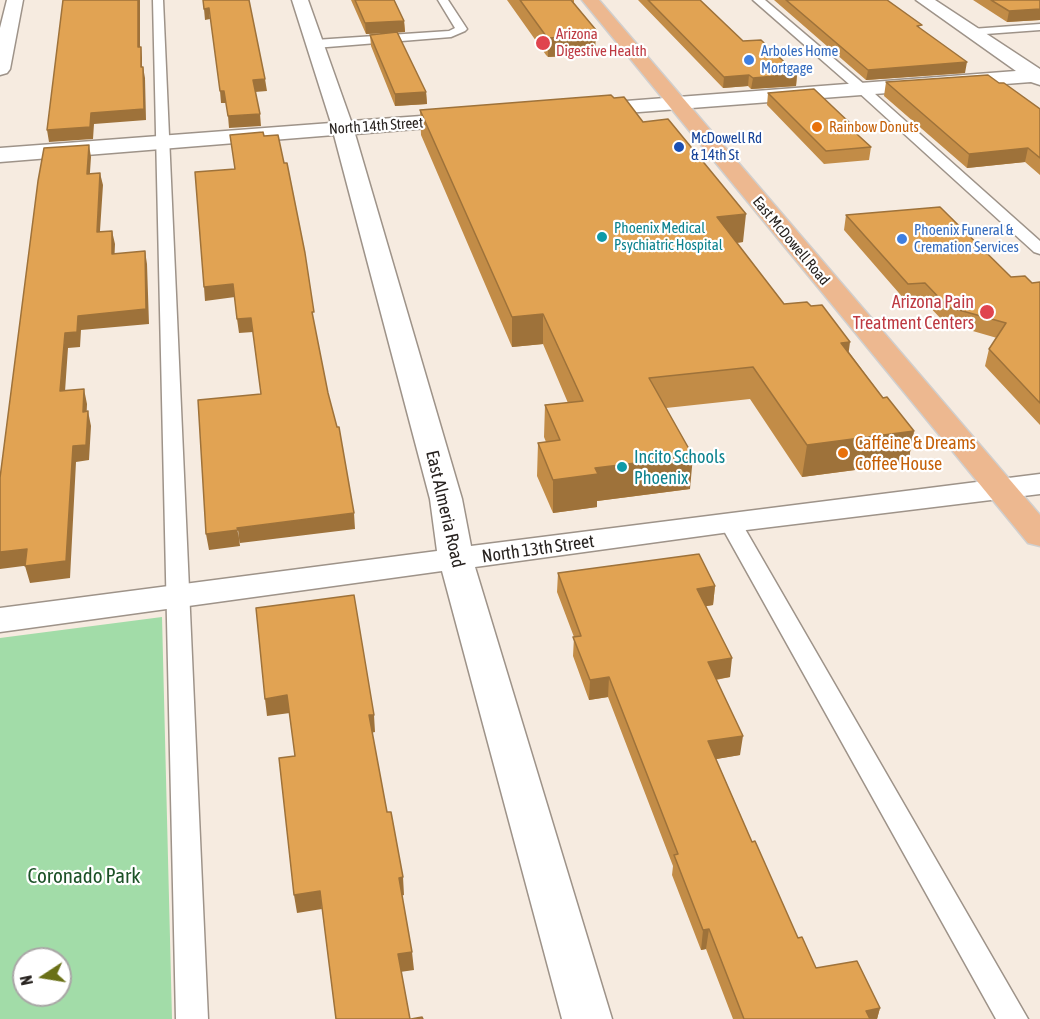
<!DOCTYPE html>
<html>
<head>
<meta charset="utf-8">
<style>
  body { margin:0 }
  #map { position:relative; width:1040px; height:1019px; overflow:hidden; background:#f6ebe0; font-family:"Asap Condensed",sans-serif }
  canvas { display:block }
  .north { position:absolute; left:12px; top:947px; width:60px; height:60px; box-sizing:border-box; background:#fff; border:2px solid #a9a7a6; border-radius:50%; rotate:258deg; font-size:16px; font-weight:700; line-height:24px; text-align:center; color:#282320 }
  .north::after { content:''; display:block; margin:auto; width:21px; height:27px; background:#6a7017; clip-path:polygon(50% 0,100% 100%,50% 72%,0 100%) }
</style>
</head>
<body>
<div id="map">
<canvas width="1040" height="1019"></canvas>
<div class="north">N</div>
</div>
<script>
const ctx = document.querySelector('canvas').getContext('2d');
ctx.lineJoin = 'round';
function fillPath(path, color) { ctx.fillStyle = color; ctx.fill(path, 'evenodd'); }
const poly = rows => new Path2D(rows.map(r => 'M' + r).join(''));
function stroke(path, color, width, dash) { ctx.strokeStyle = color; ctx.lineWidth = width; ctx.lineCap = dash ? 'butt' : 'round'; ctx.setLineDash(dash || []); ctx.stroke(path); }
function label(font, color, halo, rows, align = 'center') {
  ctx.font = font + ' "Asap Condensed",sans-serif'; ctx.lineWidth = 4.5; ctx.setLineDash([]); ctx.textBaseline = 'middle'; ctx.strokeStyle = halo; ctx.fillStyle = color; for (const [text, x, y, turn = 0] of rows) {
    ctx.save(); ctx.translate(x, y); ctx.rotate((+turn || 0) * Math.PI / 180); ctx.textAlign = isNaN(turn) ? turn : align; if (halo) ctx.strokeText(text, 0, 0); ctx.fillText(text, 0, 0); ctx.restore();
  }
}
const green = poly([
  [162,617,172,1019,0,1019,0,638],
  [24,959,60,959,60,995,24,995]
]);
const lane = poly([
  [153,0,163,0,208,1019,176,1019,153,0],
  [438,0,448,0,467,29,465,31,451,37,315,48,309,44,315,40,449,31,455,28,438,0],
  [753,0,765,0,865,85,1040,241,1040,254,1034,252,857,91,753,0],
  [1040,24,1040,30,972,35,966,32,972,29,1040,24],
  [730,516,738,517,741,522,1028,1019,996,1019,719,522,722,517,730,516]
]);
const street = poly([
  [7,0,23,0,10,69,7,73,0,75,0,28,7,0],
  [292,0,308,0,351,121,464,113,471,115,474,119,471,123,464,125,355,134,462,499,471,546,1040,474,1040,494,730,532,475,567,612,1019,562,1019,442,571,0,632,0,608,437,551,430,499,334,135,0,162,0,148,331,123,292,0],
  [916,0,935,0,1040,69,1040,85,1031,82,587,116,580,114,577,110,580,106,587,104,1016,71,916,0]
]);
const primary = poly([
  [582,0,599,0,1040,515,1040,546,1028,543,582,0]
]);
const wall = poly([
  [351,0,394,0,404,21,405,32,366,34],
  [507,0,574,0,574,3,596,30,595,49,582,50,582,55,548,57,546,55],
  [638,0,700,0,743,41,797,74,796,86,751,89,748,86,723,88],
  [774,0,887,0,921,29,965,73,866,80],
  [973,0,1040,0,1040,20,1007,22],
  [370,35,426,92,427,104,395,106,371,46],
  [886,82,999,83,1040,109,1040,175,1025,162,967,168,884,96],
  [768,93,852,129,871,147,869,160,824,164,767,105],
  [614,98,643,122,743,242,737,243,784,304,849,352,883,398,914,431,908,463,802,477,750,399,666,408,690,489,597,501,597,507,553,513,537,476,538,443,546,442,544,437,545,405,568,403,543,344,512,347,421,135,420,110],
  [846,215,1011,277,1032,283,1040,282,1040,425,985,366,989,349,997,338,945,323,922,299,905,300,844,230],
  [558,573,715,586,713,605,706,606,730,677,716,680,740,755,716,759,752,842,798,938,816,968,880,1008,877,1019,733,1019,706,949,701,950,672,875,673,866,608,697,589,700,573,656,574,637,557,592]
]);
const shadedWall = poly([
  [138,0,140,0,140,58,138,47],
  [209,8,210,19,205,20,204,9],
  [1040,9,1040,20,1007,22,1009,11],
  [404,21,405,32,366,34,365,23],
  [596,30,595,49,582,50,582,55,548,57,548,38,579,31],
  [141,47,142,58,142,79,141,67],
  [967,62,965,73,866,80,868,70],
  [143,67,145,78,146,120,94,124,93,139,49,142,47,130,91,113],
  [797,74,796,86,751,89,753,78],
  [749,75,748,86,723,88,724,77],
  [265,79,267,91,255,92,253,80],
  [220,91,224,91,226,103,221,103],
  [426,92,427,104,395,106,395,94],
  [260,114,261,126,229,128,228,116],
  [89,145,91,157,89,187,87,174],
  [1028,148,1025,162,967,168,969,154],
  [100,173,103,185,99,246,97,232],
  [746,214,743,242,714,245,717,217],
  [112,231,115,244,114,267,112,254],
  [145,251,147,264,149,324,81,330,80,347,68,348,64,406,60,391,65,333,78,316],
  [233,284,235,297,205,301,204,287],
  [543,314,543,344,512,347,512,317],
  [251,318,253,332,239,333,237,319],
  [850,342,846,373,841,343],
  [84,389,87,404,86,427,83,412],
  [88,411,91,426,89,460,76,462,70,578,30,583,25,566,73,446],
  [914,431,908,463,802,477,807,445],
  [693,456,690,489,597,501,597,507,553,513,553,480,595,468],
  [354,513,355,529,240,543,237,528],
  [238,530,240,546,209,550,206,534],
  [27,549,31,565,0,569,0,552],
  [715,586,713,605,695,608,697,589],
  [732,658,730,677,706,681,708,662],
  [609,677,608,697,589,700,590,680],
  [287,695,290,713,267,716,265,699],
  [369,715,374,715,375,732,371,733],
  [743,736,740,755,705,761,708,741],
  [403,877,404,895,400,896,399,878],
  [320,891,322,909,297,913,294,895],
  [709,929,706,949,701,950,703,930],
  [412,952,414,970,400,972,398,954],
  [880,1008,877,1019,864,1019,866,1011]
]);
const building = poly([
  [63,0,138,0,138,47,141,47,141,67,143,67,144,109,91,113,90,127,47,130,63,0],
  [203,0,249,0,265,79,253,80,260,114,228,116,224,91,220,91,209,8,204,9,203,0],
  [355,0,394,0,404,21,365,23,355,0],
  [520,0,571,0,596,30,579,31,583,36,548,38,546,36,520,0],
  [648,0,700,0,743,41,761,40,797,74,753,78,749,75,724,77,648,0],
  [786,0,887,0,922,25,917,26,967,62,868,70,786,0],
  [991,0,1040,0,1040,9,1009,11,991,0],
  [397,32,426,92,395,94,370,35,397,32],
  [988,75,999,83,1004,83,1040,109,1040,158,1028,148,969,154,886,82,988,75],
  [814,89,852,125,848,126,871,147,826,151,768,93,814,89],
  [611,95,614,98,624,97,643,122,668,119,746,214,717,217,784,304,807,302,811,306,822,305,850,342,841,343,883,398,887,397,914,431,807,445,753,367,649,378,693,456,595,468,598,474,553,480,538,443,560,440,545,405,583,401,543,314,512,317,420,110,611,95],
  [263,132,264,136,278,135,284,163,287,163,305,253,314,312,312,312,328,393,337,427,339,427,354,513,237,528,238,530,206,534,198,400,261,394,251,318,237,319,233,284,204,287,195,172,235,169,230,135,263,132],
  [89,145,87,174,100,173,97,232,112,231,112,254,145,251,146,309,78,316,77,332,65,333,60,391,84,389,83,412,88,411,86,445,73,446,66,561,25,566,27,549,0,552,0,478,38,181,44,148,89,145],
  [940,207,1011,277,1025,276,1032,283,1040,282,1040,403,989,349,1006,323,948,307,925,283,908,284,846,215,940,207],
  [699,554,715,586,697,589,732,658,708,662,743,736,708,741,752,842,755,841,798,938,802,937,816,968,857,961,880,1008,866,1011,870,1019,744,1019,709,929,703,930,674,855,678,854,609,677,590,680,573,637,581,636,558,573,699,554],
  [354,595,374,715,369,715,387,812,391,812,403,877,399,878,412,952,398,954,410,1019,336,1019,320,891,294,895,279,758,295,756,287,695,265,699,256,608,354,595],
  [422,1017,423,1019,411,1019,422,1017]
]);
const markers = [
  [543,43,8,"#e0444e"],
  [749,60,6,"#3f7fe0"],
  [817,127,6,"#e8710a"],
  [679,147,6,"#1a4fb4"],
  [602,237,6,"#0f9aa8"],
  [902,239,6,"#3f7fe0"],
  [987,312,8,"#e0444e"],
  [843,453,6,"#e8710a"],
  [622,467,6,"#0f9aa8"]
];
const farHealthnames = [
  ["Arizona",556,34],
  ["Digestive Health",556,51]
];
const farShopnames = [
  ["Arboles Home",761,51],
  ["Mortgage",761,68],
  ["Phoenix Funeral &",914,230],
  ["Cremation Services",914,247]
];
const farStreetnames = [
  ["North 14th Street",376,126,-4],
  ["East McDowell Road",791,241,50]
];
const farFoodnames = [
  ["Rainbow Donuts",829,127]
];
const farTransitnames = [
  ["McDowell Rd",691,138],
  ["& 14th St",691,155]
];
const farCulturenames = [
  ["Phoenix Medical",614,228],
  ["Psychiatric Hospital",614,245]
];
const healthNames = [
  ["Arizona Pain",974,302],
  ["Treatment Centers",974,323]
];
const foodNames = [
  ["Caffeine & Dreams",855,443],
  ["Coffee House",855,464]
];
const cultureNames = [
  ["Incito Schools",634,457],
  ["Phoenix",634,478]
];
const streetNames = [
  ["East Almeria Road",445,509,77],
  ["North 13th Street",538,549,-8]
];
const nearParknames = [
  ["Coronado Park",84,876]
];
fillPath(green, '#a2dca8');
stroke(lane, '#9e9389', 3);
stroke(street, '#9e9389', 3);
stroke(primary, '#d0cfce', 3);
fillPath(lane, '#fff');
fillPath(street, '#fff');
fillPath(primary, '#edb890');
fillPath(wall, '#c28c47');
fillPath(shadedWall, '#9e723a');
fillPath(building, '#e1a353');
stroke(building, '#9e723a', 1.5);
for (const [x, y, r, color] of markers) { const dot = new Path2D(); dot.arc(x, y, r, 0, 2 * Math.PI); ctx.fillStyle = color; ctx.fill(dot); stroke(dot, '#fff', 2); }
label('15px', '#be3a42', '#fff', farHealthnames, 'left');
label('15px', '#366cbe', '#fff', farShopnames, 'left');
label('15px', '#282320', '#fff', farStreetnames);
label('15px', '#c56008', '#fff', farFoodnames, 'left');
label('15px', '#164399', '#fff', farTransitnames, 'left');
label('15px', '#0d838f', '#fff', farCulturenames, 'left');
label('18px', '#be3a42', '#fff', healthNames, 'right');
label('18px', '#c56008', '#fff', foodNames, 'left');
label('18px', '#0d838f', '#fff', cultureNames, 'left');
label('18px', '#282320', '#fff', streetNames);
label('21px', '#1b5126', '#fff', nearParknames);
</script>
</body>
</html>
